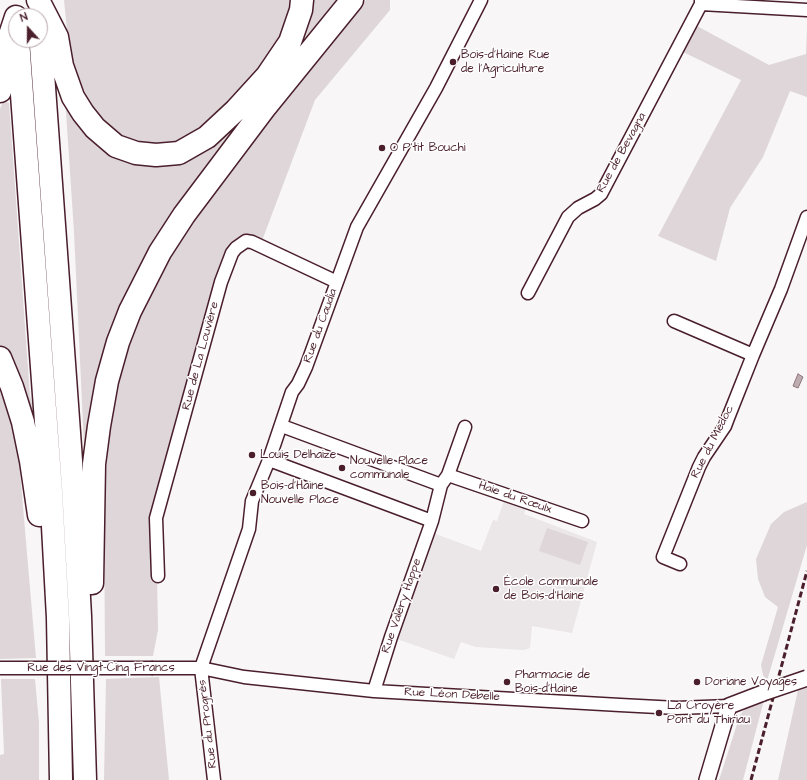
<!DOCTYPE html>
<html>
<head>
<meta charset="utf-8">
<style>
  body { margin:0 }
  #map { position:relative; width:807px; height:780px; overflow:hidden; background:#f8f6f7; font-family:"Architects Daughter",sans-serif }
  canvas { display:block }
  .north { position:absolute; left:8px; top:8px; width:40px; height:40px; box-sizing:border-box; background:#fff; border:1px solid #b7a5aa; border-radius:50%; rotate:339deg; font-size:11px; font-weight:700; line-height:16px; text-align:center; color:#4a1f2b }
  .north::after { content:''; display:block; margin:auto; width:14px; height:18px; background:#4a1f2b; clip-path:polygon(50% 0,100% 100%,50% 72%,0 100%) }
</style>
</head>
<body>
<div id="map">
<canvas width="807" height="780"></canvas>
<div class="north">N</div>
</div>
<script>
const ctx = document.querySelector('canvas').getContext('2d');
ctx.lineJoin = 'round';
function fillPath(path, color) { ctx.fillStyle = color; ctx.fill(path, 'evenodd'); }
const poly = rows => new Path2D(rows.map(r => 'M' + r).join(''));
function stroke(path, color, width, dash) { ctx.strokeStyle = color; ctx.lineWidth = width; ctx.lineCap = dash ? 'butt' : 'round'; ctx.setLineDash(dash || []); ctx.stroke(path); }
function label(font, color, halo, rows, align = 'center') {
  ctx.font = font + ' "Architects Daughter",sans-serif'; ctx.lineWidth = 3; ctx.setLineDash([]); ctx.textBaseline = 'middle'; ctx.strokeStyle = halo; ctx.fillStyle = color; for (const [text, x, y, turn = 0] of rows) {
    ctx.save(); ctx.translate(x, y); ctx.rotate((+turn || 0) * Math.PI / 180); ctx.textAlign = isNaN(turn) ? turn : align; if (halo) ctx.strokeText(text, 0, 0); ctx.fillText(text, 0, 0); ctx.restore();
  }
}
const built = poly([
  [506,495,528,502,524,514,597,542,572,633,532,626,530,648,524,650,476,647,461,642,454,659,391,637,428,531,481,551,493,520,497,521]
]);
const green = poly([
  [64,0,296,0,292,21,261,72,200,135,161,147,126,140,110,130,83,96,74,71,69,50],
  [310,0,345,0,153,254,86,488,74,232,65,97,106,149,204,149],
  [366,0,390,0,390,10,315,100,260,246,236,248,156,518,158,630,153,656,105,656,104,504,108,442,119,382,129,341,142,310,182,234,252,141,351,17],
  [697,26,769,65,806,54,807,29,807,97,790,91,763,157,730,208,716,261,658,236,741,80,683,52],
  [3,101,9,103,30,396,39,425,45,495,0,347,0,109],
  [0,390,10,419,19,460,36,658,0,659],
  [807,502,807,545,767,681,763,675,761,665,778,607,765,597,758,579,756,559,771,524,784,512],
  [547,528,588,542,580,565,539,551],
  [159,677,169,780,104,780,106,679],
  [1,679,35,679,39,723,39,780,0,780,0,755,4,754],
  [807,687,807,780,778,780,798,690],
  [764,700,743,780,719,780,740,715,744,710,749,705]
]);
const water = poly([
  [798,374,803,377,798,388,793,386,798,374]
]);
const minor = poly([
  [701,4,807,10],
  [528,293,568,217,578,208,595,199,601,194,701,4,701,0],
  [674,321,753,355],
  [282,426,441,485],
  [269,460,432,521],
  [448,475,582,521],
  [680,564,663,557,699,467,704,457,725,426,728,418,753,355,781,289,807,217],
  [158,576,156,518,221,282,232,253,236,248,246,241,252,242,337,282],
  [153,668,201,668,244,677,374,691,620,705,677,708,729,706],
  [374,691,391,637,432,521,441,485,448,475,465,427],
  [214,780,201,668,249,529,252,501,269,460,292,392,298,384,306,367,357,227,436,88,481,0]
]);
const tertiary = poly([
  [707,780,729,706,763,693]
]);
const motorway = poly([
  [38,0,57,37,62,66,73,97,83,113,95,128,116,146,136,153,156,155,179,153,207,137,236,110,267,76,290,42,301,10,302,0],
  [40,32,73,488,80,616,85,780],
  [18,40,51,490,58,618,61,780],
  [0,91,4,68,4,53,16,17],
  [0,358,12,387,23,422,31,461,39,515],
  [92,583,94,464,99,426,107,381,118,342,130,311,160,252,184,215,266,106,352,0]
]);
const rail = poly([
  [751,780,807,571]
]);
const minorBridge = poly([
  [0,668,153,668]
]);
const tertiaryBridge = poly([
  [763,693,807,678]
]);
const markers = [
  [453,62,4,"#4a1f2b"],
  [382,148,4,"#4a1f2b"],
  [252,455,4,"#4a1f2b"],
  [342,468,4,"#4a1f2b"],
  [253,493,4,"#4a1f2b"],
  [496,589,4,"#4a1f2b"],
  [507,682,4,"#4a1f2b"],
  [697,682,4,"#4a1f2b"],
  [659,713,4,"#4a1f2b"]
];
const poiNames = [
  ["Bois-d'Haine Rue",461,55],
  ["de l'Agriculture",461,69],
  ["O P'tit Bouchi",390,148],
  ["Louis Delhaize",260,455],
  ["Nouvelle Place",350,461],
  ["communale",350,475],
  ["Bois-d'Haine",261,486],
  ["Nouvelle Place",261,500],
  ["École communale",504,582],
  ["de Bois-d'Haine",504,596],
  ["Pharmacie de",515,675],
  ["Bois-d'Haine",515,689],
  ["Doriane Voyages",705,682],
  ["La Croyère",667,706],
  ["Pont du Thiriau",667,720]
];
const streetNames = [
  ["Rue de Bevagna",622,153,-61],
  ["Rue du Caudia",321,326,-70],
  ["Rue de La Louvière",201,356,-75],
  ["Rue du Médoc",713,442,-63],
  ["Haie du Rœulx",515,498,19],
  ["Rue Valéry Happe",402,606,-71],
  ["Rue des Vingt-Cinq Francs",101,668],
  ["Rue Léon Debelle",452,695,3],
  ["Rue du Progrès",208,724,-97]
];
fillPath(built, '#ebe6e8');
fillPath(green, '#ded6d9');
fillPath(water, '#bdadb0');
stroke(water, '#8f747b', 1);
stroke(minor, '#4a1f2b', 15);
stroke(tertiary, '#4a1f2b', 18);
stroke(motorway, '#4a1f2b', 25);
stroke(minor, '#fff', 12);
stroke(tertiary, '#fff', 15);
stroke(motorway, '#fff', 22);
stroke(rail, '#4a1f2b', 3, [6, 3]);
stroke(minorBridge, '#4a1f2b', 15, []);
stroke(tertiaryBridge, '#4a1f2b', 18, []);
stroke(minorBridge, '#fff', 12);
stroke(tertiaryBridge, '#fff', 15);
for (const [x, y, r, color] of markers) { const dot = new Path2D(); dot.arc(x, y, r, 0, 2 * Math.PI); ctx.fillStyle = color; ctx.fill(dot); stroke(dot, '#fff', 1.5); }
label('12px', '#4a1f2b', '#fff', poiNames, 'left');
label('12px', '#4a1f2b', '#fff', streetNames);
</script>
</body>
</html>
